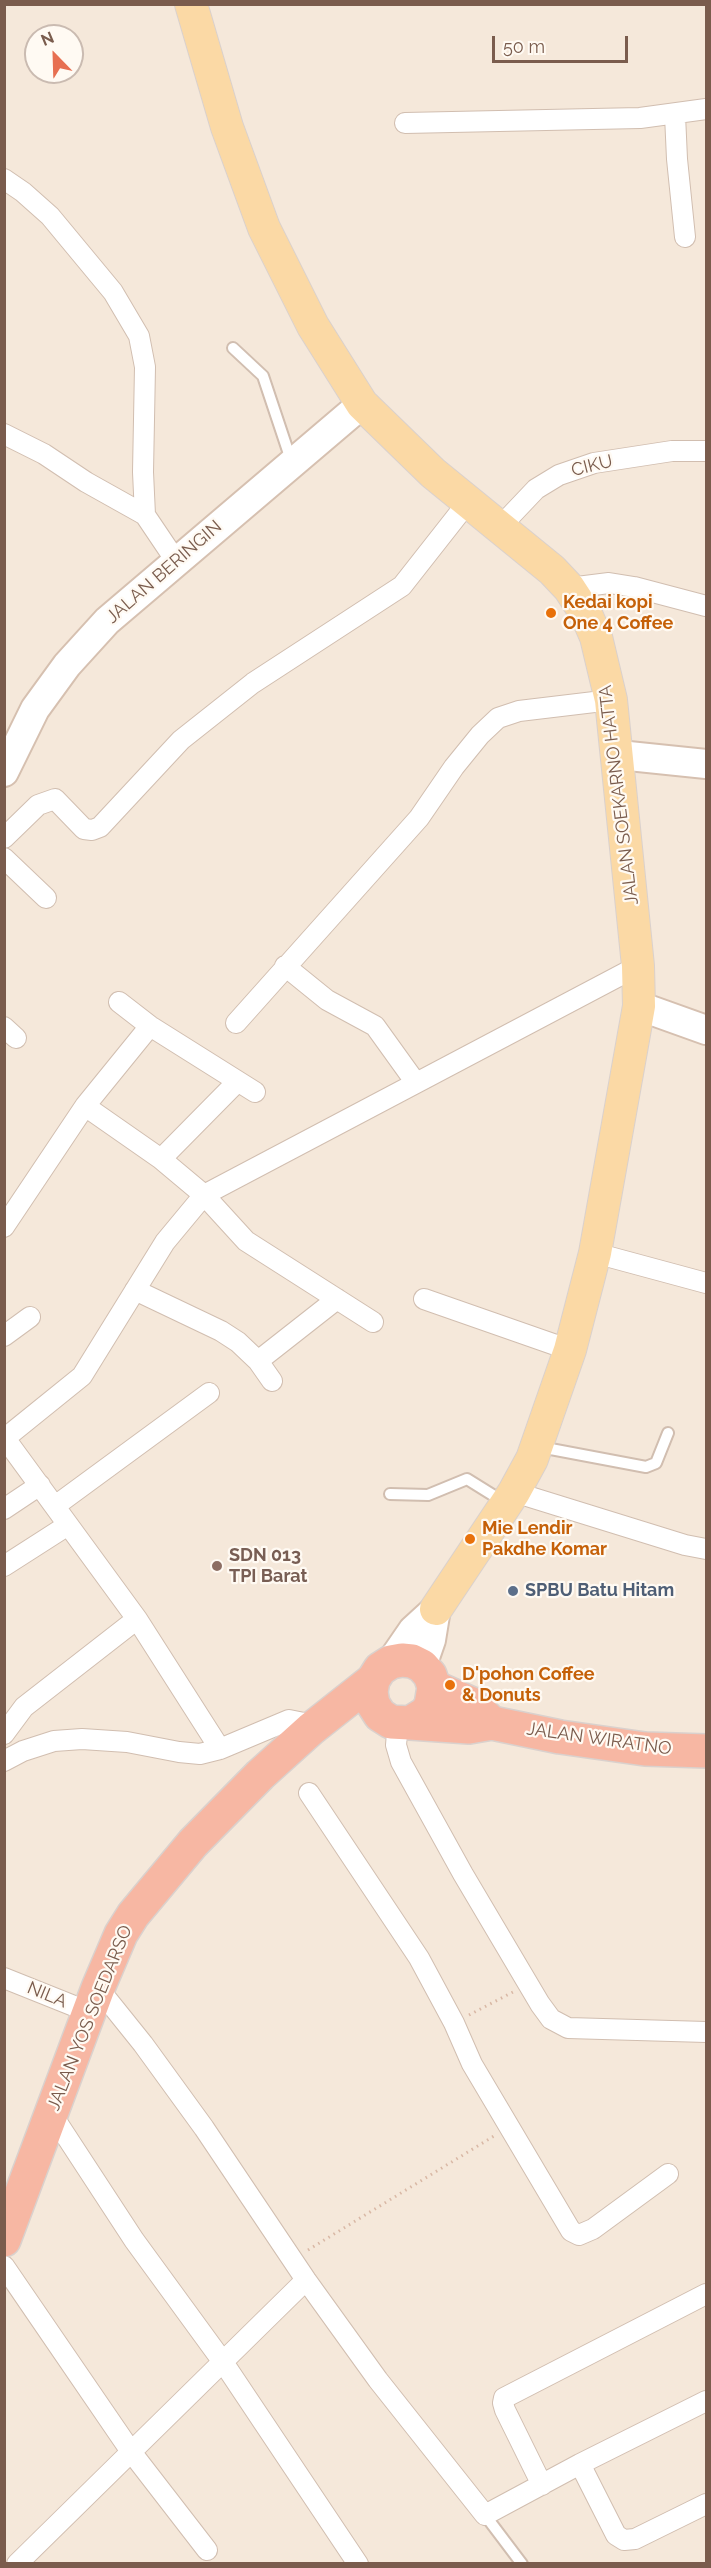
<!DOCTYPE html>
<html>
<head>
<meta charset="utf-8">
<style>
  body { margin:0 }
  #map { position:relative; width:711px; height:2568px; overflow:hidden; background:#fdf6ec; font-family:Raleway,sans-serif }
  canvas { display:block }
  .frame { position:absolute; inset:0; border:6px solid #7a5c4d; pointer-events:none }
  .north { position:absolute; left:24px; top:24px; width:60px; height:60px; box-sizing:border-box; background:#fffaf3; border:2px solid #cabbb1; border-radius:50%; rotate:337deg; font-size:16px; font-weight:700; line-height:24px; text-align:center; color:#7a5c4d }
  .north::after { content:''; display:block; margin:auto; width:21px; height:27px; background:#e76f51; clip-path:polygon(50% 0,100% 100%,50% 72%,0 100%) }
  .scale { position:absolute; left:492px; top:36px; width:136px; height:27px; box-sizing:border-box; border:3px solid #7a5c4d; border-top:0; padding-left:8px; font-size:18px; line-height:21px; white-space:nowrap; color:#7a5c4d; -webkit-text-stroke:4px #fffaf3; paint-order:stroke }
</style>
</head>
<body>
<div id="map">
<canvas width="711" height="2568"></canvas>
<div class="frame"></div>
<div class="north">N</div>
<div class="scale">50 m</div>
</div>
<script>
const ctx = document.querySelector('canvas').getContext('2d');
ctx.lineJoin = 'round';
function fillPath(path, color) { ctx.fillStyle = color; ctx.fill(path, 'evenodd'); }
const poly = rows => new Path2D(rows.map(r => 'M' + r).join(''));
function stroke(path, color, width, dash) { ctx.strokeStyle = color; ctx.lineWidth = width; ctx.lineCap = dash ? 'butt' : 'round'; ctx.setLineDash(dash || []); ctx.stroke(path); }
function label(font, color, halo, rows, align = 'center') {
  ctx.font = font + ' Raleway,sans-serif'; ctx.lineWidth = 4.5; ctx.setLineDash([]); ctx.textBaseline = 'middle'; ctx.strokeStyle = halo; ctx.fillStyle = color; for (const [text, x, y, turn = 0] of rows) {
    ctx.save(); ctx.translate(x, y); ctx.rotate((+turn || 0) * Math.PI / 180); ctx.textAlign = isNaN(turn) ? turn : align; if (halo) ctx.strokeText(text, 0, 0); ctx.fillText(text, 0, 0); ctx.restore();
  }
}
const residential = poly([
  [5,5,706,5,706,2563,5,2563],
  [36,36,72,36,72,72,36,72]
]);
const path = poly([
  [469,2015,513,1992],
  [308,2250,494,2136]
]);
const lane = poly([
  [233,348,263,376,291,460],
  [540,1447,646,1467,656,1463,668,1433],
  [390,1494,428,1495,467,1479,504,1502],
  [485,2515,522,2564]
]);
const street = poly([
  [675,115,677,159,685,237],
  [405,123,640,118,706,109],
  [4,179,23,192,50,216,113,292,139,336,145,367,143,472,145,515,176,561],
  [4,434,44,454,86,482,145,515],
  [499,528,536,489,559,475,594,463,672,451,706,451],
  [569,588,609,583,634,587,706,606],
  [4,838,38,805,55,799,84,829,92,830,100,827,181,740,253,683,402,586,468,502],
  [4,858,46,898],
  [285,966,327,1000,375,1026,416,1083],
  [119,1002,150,1026,255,1092],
  [236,1023,419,818,454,767,480,735,498,718,519,711,611,700],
  [4,1027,16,1038],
  [85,1106,161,1159,204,1195,246,1241,373,1322],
  [161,1159,237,1082],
  [4,1227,85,1106,150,1026],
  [595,1253,706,1283],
  [135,1290,221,1331,238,1342,258,1361,272,1381],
  [424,1299,570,1350],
  [4,1336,30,1317],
  [258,1361,337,1299],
  [4,1437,137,1619,220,1749],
  [4,1439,82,1376,165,1242,204,1195,638,966],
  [514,1492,685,1545,706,1549],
  [55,1506,209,1393],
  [4,1509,40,1485],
  [4,1566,68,1525],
  [398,1723,396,1745,401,1762,463,1874,540,2004,551,2019,568,2028,706,2032],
  [4,1734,24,1707,137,1619],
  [4,1761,23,1751,54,1741,82,1739,127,1742,179,1752,200,1754,220,1749,289,1720,304,1723,311,1729],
  [309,1793,419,1958,454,2023,472,2064,571,2231,579,2235,593,2229,668,2174],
  [4,1978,89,2012],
  [98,1988,143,2044,204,2128,306,2280,378,2380,485,2515,580,2464,706,2401],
  [51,2113,134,2240,223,2362,358,2564],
  [4,2266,132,2453,207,2550],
  [580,2464,616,2535,624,2540,635,2539,706,2504],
  [542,2485,505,2410,503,2403,504,2398,706,2294],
  [17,2564,306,2280]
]);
const secondary = poly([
  [619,755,706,764],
  [4,772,35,709,67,665,107,621,362,404],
  [639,1006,706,1030],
  [391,1662,413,1630,436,1609],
  [422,1666,431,1640,436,1609]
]);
const primary = poly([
  [191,4,227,127,264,228,313,326,362,404,433,473,552,570,569,588,586,614,596,637,611,700,638,966,639,1006,595,1253,570,1350,532,1459,514,1492,436,1609]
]);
const highway = poly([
  [434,1687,472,1704,492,1723],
  [410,1723,469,1727,492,1723,560,1737,645,1749,706,1751],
  [4,2240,98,1988,121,1934,133,1915,193,1843,260,1775,311,1729,373,1680,380,1669,391,1662,402,1660,412,1661,422,1666,430,1675,434,1687,431,1705,426,1713,410,1723,391,1722,380,1715,373,1704,371,1692,373,1680]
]);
const markers = [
  [551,613,6,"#e8710a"],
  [470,1539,6,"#e8710a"],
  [217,1566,6,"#8d6e63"],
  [513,1591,6,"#5c6f8a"],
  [450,1685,6,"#e8710a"]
];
const streetNames = [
  ["CIKU",592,466,-14],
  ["JALAN BERINGIN",164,572,-41],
  ["JALAN SOEKARNO HATTA",619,795,-97],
  ["JALAN WIRATNO",599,1739,8],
  ["NILA",47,1995,22],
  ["JALAN YOS SOEDARSO",90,2018,-68]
];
const foodNames = [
  ["Kedai kopi",563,603],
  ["One 4 Coffee",563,624],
  ["Mie Lendir",482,1529],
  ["Pakdhe Komar",482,1550],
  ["D'pohon Coffee",462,1675],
  ["& Donuts",462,1696]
];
const educationNames = [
  ["SDN 013",229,1556],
  ["TPI Barat",229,1577]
];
const serviceNames = [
  ["SPBU Batu Hitam",525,1591]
];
fillPath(residential, '#f5e8da');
stroke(lane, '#d1beb0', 14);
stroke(street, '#d1beb0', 22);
stroke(secondary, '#d6c0b0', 32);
stroke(primary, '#dad1cd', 34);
stroke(highway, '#dad1cd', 36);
stroke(path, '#d9b8a5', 3, [1.5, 4.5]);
stroke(lane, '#fff', 10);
stroke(street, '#fff', 20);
stroke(secondary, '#fff', 28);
stroke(primary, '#fbd9a5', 32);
stroke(highway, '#f7b7a3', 33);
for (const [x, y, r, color] of markers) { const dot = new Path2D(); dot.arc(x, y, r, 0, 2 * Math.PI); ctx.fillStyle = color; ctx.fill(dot); stroke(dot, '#fffaf3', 2); }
label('18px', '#7a5c4d', '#fffaf3', streetNames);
label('bold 18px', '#c56008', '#fffaf3', foodNames, 'left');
label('bold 18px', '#785e54', '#fffaf3', educationNames, 'left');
label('bold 18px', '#4e5e75', '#fffaf3', serviceNames, 'left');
</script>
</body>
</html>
